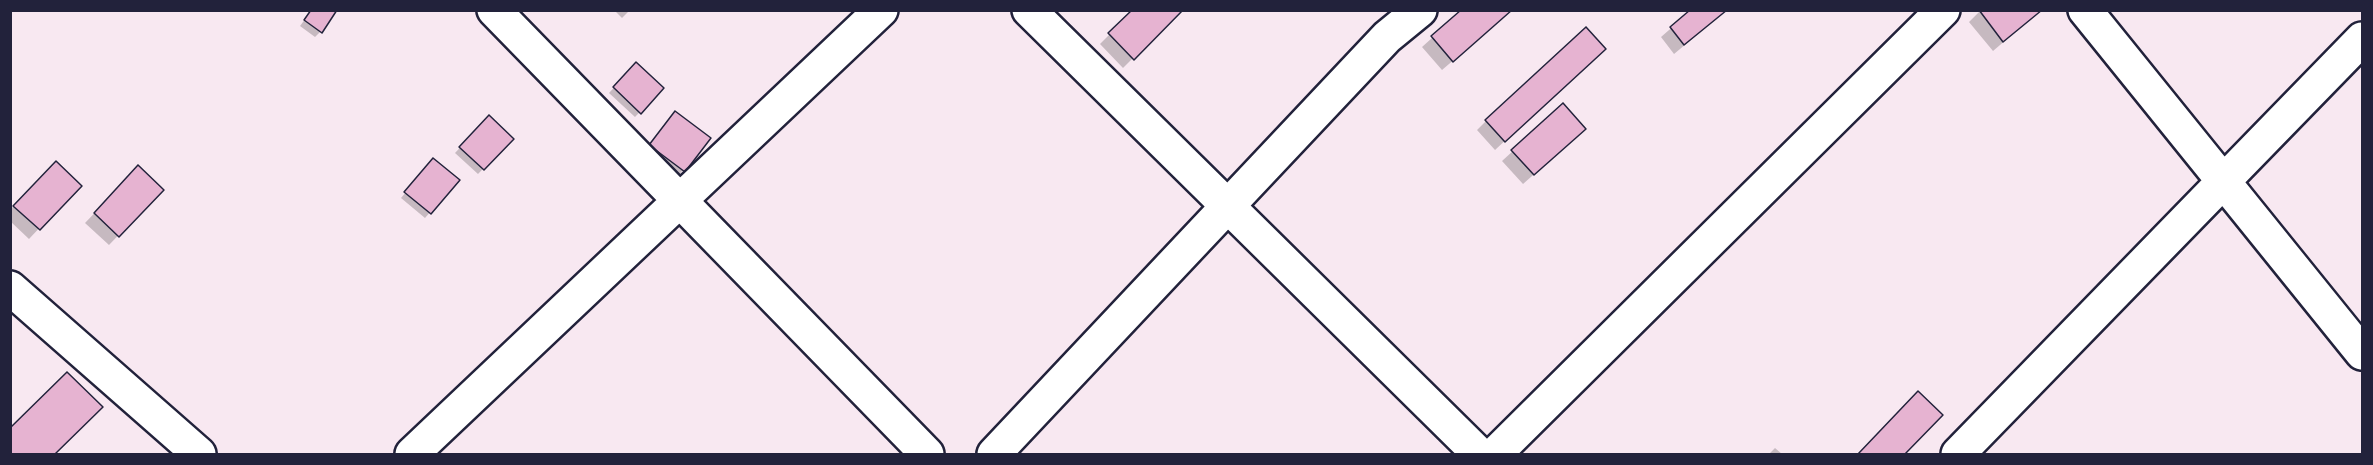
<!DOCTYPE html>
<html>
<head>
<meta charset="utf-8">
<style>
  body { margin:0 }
  #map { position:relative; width:2373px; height:465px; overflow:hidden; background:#f8e8f1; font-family:Caveat,sans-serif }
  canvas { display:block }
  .frame { position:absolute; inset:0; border:12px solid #22223b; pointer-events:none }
</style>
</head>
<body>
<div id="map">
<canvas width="2373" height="465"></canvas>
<div class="frame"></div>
</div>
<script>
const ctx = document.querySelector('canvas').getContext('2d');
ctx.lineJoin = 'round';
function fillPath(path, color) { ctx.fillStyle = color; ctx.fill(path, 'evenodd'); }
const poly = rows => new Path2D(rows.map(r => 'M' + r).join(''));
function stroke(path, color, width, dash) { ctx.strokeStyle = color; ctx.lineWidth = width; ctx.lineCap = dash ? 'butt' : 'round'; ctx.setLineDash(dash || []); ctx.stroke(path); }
const shadow = poly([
  [312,10,320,32,315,37,300,26],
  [614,10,630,10,622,18],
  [1134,10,1181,10,1123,68,1100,44],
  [1463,10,1512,10,1442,70,1422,47],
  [1692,10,1727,10,1674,54,1661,37],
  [1981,10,2041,10,1993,51,1969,22],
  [1594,58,1495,150,1477,130,1486,121],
  [636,64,662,89,635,117,609,93],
  [1563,105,1575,138,1523,184,1502,161],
  [675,113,708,138,674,181,640,156],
  [489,117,512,139,478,174,455,153],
  [56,163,79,186,29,239,10,221,10,210],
  [429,165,458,180,425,218,401,198],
  [129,177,162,190,109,245,85,223],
  [1918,393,1941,415,1903,454,1859,454],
  [100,407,53,454,10,454,10,431],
  [1775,448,1782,454,1769,454]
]);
const building = poly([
  [311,10,337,10,322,33,304,20,311,10],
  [1132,10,1183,10,1134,60,1108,33,1132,10],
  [1461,10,1512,10,1453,62,1431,36,1461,10],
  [1690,10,1727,10,1684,45,1670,27,1690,10],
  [1979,10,2042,10,2003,42,1979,10],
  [1586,27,1606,49,1505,142,1485,120,1586,27],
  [636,62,664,88,641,114,613,87,636,62],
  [1563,103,1586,129,1534,175,1511,150,1563,103],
  [675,111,711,138,685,172,649,145,675,111],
  [489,115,514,139,484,170,459,147,489,115],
  [433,158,460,180,431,214,404,192,433,158],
  [56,161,82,186,40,230,13,206,56,161],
  [138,165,164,190,119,237,94,213,138,165],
  [67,372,103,407,55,454,10,454,10,428,67,372],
  [1918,391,1943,415,1905,454,1858,454,1918,391]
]);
const street = poly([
  [494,10,927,454],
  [1029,10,1479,454],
  [2085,10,2362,353],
  [10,288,199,454],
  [412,454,881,10],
  [994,454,1387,37,1420,10],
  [1495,454,1943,10],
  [1958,454,2362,39]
]);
fillPath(shadow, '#0003');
fillPath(building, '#e6b3d1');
stroke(building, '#22223b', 1.5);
stroke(street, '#22223b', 38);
stroke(street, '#fff', 33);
</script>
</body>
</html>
